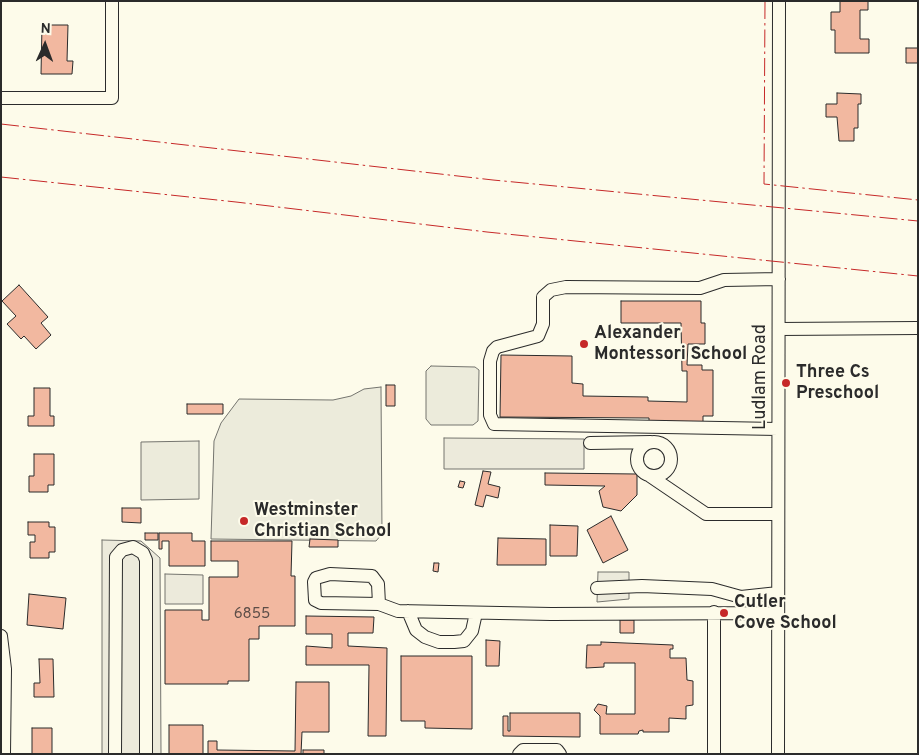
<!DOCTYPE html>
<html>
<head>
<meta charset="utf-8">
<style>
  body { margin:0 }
  #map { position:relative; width:919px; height:755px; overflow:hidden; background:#fdfbea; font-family:Overpass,sans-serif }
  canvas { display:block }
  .frame { position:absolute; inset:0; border:2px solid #2b2b2b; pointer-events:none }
  .north { position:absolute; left:20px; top:20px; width:50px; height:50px; -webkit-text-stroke:4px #fdfbea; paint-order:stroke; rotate:2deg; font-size:14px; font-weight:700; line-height:20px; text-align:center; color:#2b2b2b }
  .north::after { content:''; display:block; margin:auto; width:18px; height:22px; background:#2b2b2b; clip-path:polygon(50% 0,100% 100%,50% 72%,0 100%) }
</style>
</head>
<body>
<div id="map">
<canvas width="919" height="755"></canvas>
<div class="frame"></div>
<div class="north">N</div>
</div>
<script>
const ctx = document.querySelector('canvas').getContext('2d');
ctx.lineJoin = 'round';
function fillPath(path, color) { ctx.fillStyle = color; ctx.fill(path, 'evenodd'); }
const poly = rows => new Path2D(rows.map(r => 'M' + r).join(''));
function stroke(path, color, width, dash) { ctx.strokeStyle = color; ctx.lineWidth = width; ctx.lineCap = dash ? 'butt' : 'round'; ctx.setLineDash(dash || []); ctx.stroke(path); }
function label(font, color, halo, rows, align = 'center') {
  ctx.font = font + ' Overpass,sans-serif'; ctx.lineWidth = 4; ctx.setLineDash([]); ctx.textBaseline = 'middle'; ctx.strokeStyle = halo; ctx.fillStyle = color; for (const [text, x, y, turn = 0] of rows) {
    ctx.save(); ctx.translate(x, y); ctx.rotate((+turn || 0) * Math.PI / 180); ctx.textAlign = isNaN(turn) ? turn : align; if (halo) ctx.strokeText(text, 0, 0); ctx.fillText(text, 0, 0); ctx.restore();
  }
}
const green = poly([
  [431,366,475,367,479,370,478,421,473,425,431,425,426,419,426,371,431,366],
  [381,387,382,534,376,541,211,539,214,441,221,423,239,399,333,400,351,396,364,389,381,387],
  [199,441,199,499,141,500,141,442,199,441]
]);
const parking = poly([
  [444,438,584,439,584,469,444,469,444,438],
  [102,540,141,541,160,558,161,754,102,754,102,540],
  [598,572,629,572,629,599,597,602,598,572],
  [165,574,203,575,203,604,165,604,165,574]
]);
const building = poly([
  [840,1,868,1,868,10,860,10,860,39,869,39,869,53,835,53,835,30,831,30,831,12,840,12,840,1],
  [42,25,68,25,67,61,73,61,72,74,41,74,42,25],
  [906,48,918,48,918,63,906,63,906,48],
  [837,93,861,94,861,104,858,104,858,128,854,128,854,141,839,141,837,117,826,117,826,104,837,104,837,93],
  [19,285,48,317,41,323,51,335,36,349,24,336,21,339,7,324,16,316,2,301,19,285],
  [621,301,701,301,701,323,705,323,705,344,688,344,687,365,702,365,702,370,713,370,713,416,703,416,703,422,649,421,649,418,500,417,501,355,572,356,572,383,583,384,583,396,648,397,648,401,687,402,687,371,682,371,681,323,621,323,621,301],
  [386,385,395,385,395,406,386,406,386,385],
  [34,388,50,388,50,416,54,416,54,426,28,426,28,416,34,416,34,388],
  [187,404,223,404,223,414,187,414,187,404],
  [34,454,54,454,54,485,48,485,48,492,29,492,29,476,34,476,34,454],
  [483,471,491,472,488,484,500,487,498,498,486,495,483,507,475,505,483,471],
  [545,473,637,474,637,495,621,511,603,507,599,491,605,486,545,485,545,473],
  [460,481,465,482,463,488,458,487,460,481],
  [122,508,141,508,141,523,122,522,122,508],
  [611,516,628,550,603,563,587,530,611,516],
  [28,522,49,522,49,527,55,527,55,552,49,552,49,558,30,558,30,542,35,542,35,535,28,535,28,522],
  [550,525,578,526,577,556,550,556,550,525],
  [145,533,158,533,158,540,145,540,145,533],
  [159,533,192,533,192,541,205,541,205,566,169,566,169,541,162,541,162,549,159,549,159,533],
  [498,538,546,539,546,565,497,565,498,538],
  [310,539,338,540,338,547,309,547,310,539],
  [211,541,292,541,291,576,295,576,295,626,259,626,259,639,249,639,249,681,228,681,228,684,165,684,165,610,202,610,202,620,209,620,209,577,238,577,238,561,211,561,211,541],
  [434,563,439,563,438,572,433,571,434,563],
  [29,594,66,598,63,629,27,625,29,594],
  [306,616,374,617,373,633,348,633,348,646,387,648,386,736,368,736,369,665,306,665,306,646,332,648,332,634,306,634,306,616],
  [620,620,634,620,634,633,620,633,620,620],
  [486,640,500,641,499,666,486,666,486,640],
  [601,642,673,645,673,649,670,649,670,658,686,658,687,680,693,681,693,705,686,706,686,719,669,718,669,732,643,732,643,730,639,731,638,734,600,734,600,716,594,710,598,704,607,706,606,714,635,714,635,663,604,663,604,667,586,668,587,645,601,645,601,642],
  [401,656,472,656,472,729,425,728,425,721,401,721,401,656],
  [39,659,53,659,54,697,34,697,34,683,40,683,39,659],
  [296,682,329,682,329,732,302,732,301,754,208,754,208,741,217,741,217,750,295,751,296,682],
  [510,713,580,713,580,737,503,736,503,716,508,716,508,731,510,731,510,713],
  [169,725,203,725,203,754,169,754,169,725],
  [32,728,52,728,52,754,32,754,32,728],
  [303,750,324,750,324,754,303,754,303,750]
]);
const minor = poly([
  [1,98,112,98,112,1],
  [779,329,918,328],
  [778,429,494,424,490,415,490,361,493,351,497,347,538,336,543,324,543,297,551,290,566,287,700,288,724,280,779,279],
  '637 459a17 17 0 1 1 34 0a17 17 0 1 1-34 0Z',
  [590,443,651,442],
  [650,476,706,514,778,514],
  [597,588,642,586,712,589,741,597,778,593],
  [379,604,378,584,372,576,330,574,316,578,314,582,315,600,321,603,379,604,398,611,551,614,778,613],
  [408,611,416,630,425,637,439,642,454,642,464,641,472,631,476,613],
  [714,612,714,754],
  [1,636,5,669,4,754],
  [115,754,116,557,122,550,133,547,143,553,146,560,146,754],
  [519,754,523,750,557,750,560,754],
  [778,754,779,1]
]);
const power = poly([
  [765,1,764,184,918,200],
  [1,124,493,180,918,221],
  [1,177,236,202,487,232,918,276]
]);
const markers = [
  [584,344,5,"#c62828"],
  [786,383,5,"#c62828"],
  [244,521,5,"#c62828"],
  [724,613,5,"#c62828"]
];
const numberNames = [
  ["6855",252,615]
];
const poiNames = [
  ["Alexander",594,334],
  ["Montessori School",594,355],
  ["Three Cs",796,373],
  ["Preschool",796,394],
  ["Westminster",254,511],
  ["Christian School",254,532],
  ["Cutler",734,603],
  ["Cove School",734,624]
];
const streetNames = [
  ["Ludlam Road",761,377,-90]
];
fillPath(green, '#ecebdb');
stroke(green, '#74746e', 1);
fillPath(parking, '#eceadb');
stroke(parking, '#74746e', 1);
fillPath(building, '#f2b8a0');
stroke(building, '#2b2b2b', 1);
stroke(minor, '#2b2b2b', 14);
stroke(minor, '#fdfbea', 12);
stroke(power, '#c62828', 1, [18, 4, 2.5, 4]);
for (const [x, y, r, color] of markers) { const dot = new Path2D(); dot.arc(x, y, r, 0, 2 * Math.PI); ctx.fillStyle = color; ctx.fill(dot); stroke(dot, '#fdfbea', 2); }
label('15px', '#5d4e48', null, numberNames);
label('bold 18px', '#2b2b2b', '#fdfbea', poiNames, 'left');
label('18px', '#2b2b2b', '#fdfbea', streetNames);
</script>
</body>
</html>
